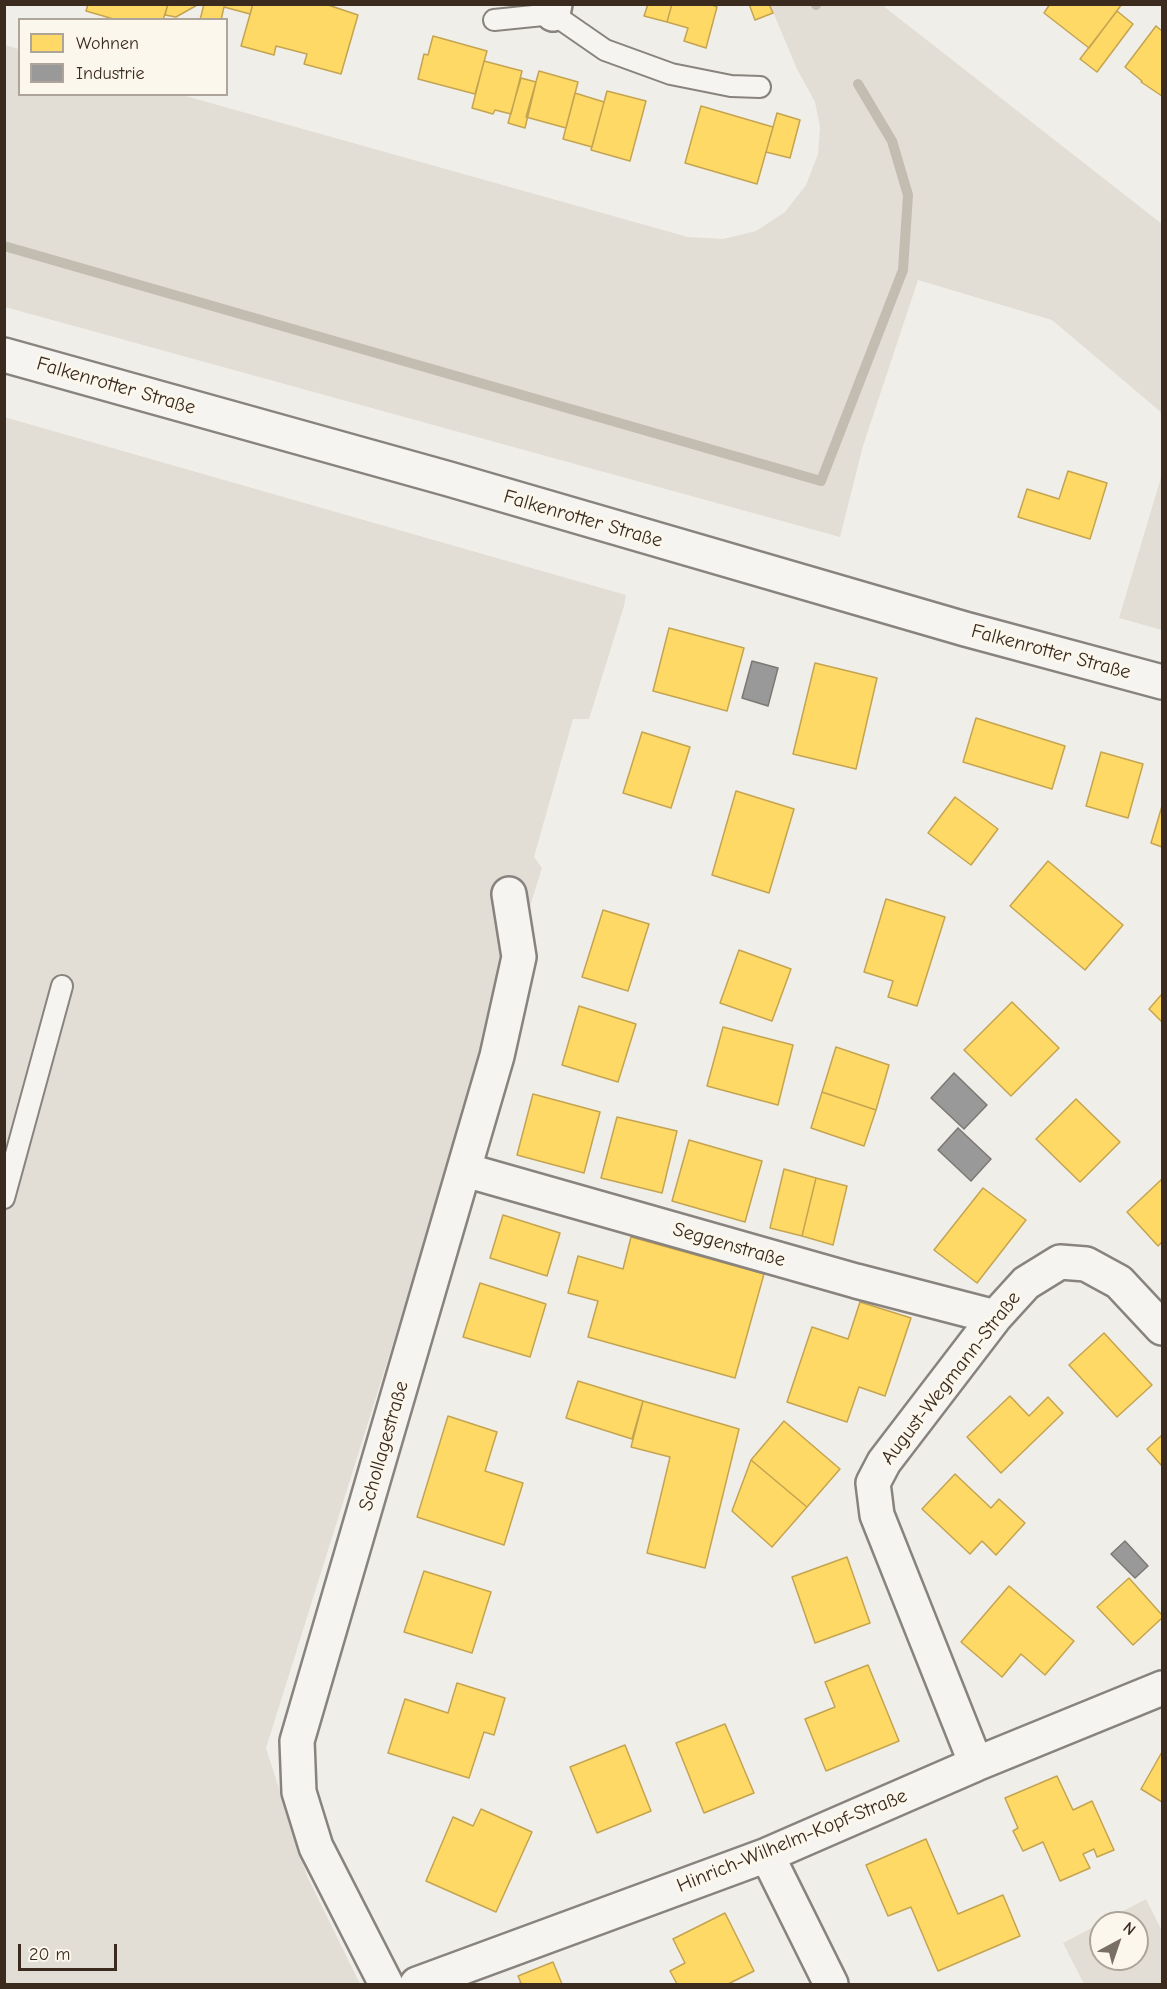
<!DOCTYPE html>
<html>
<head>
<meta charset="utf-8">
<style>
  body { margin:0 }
  #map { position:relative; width:1167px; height:1989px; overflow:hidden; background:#f0eee8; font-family:"Comic Neue",sans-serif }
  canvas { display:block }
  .frame { position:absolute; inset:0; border:6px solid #3b2a1e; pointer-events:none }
  .legend { position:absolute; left:18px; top:18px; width:210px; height:78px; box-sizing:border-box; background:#fbf7ec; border:2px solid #aea59a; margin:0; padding:8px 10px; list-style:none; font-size:18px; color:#3b2a1e }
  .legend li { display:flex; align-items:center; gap:12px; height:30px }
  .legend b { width:30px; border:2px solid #aea59a }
  .north { position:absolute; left:1089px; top:1911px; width:60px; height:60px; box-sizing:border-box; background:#fbf7ec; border:2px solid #aea59a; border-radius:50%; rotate:40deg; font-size:16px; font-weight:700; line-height:24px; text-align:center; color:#3b2a1e }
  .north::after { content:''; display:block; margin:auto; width:21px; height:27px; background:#7a6f65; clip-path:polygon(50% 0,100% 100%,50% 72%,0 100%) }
  .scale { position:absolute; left:18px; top:1944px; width:99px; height:27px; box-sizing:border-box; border:3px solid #3b2a1e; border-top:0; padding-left:8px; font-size:18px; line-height:21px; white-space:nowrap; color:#3b2a1e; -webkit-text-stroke:4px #fbf7ec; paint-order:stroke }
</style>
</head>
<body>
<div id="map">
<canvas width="1167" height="1989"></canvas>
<div class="frame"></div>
<ul class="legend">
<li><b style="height:16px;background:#ffd966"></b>Wohnen</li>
<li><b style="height:16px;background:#999"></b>Industrie</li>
</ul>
<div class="north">N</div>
<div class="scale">20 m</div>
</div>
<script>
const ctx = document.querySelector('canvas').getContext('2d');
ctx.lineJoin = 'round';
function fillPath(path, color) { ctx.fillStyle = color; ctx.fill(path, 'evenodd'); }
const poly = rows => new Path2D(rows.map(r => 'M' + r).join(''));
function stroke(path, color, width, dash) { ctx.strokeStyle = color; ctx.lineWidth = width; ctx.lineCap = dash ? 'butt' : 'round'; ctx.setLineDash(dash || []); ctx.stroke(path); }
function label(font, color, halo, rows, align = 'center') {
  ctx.font = font + ' "Comic Neue",sans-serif'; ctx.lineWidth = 6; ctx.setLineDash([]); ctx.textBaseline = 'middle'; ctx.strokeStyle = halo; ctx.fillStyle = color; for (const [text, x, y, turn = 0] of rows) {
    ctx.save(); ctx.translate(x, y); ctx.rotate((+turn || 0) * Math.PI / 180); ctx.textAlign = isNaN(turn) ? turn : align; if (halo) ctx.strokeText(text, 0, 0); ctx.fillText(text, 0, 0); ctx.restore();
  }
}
const built = poly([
  [770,5,882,5,1162,224,1162,413,1052,320,918,280,863,446,840,537,5,307,4,45,19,49,20,94,182,95,688,237,723,239,756,231,785,212,806,185,818,154,820,127,815,102,797,69],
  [4,417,626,595,624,606,589,719,573,719,534,857,542,868,266,1748,307,1876,360,1984,5,1984],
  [1162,474,1162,630,1119,618],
  [1146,1899,1162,1931,1162,1984,1084,1984,1063,1943],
  [1101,1923,1137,1923,1137,1959,1101,1959]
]);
const homes = poly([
  [88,4,168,4,163,20,117,20,86,11,88,4],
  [168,4,199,4,176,17,165,15,168,4],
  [204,4,253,4,250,14,224,7,221,20,200,20,204,4],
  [253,4,325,4,358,15,341,74,304,64,307,54,276,46,274,55,241,46,253,4],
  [648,4,672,4,667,22,644,16,648,4],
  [672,4,710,4,717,7,706,48,684,41,688,28,667,22,672,4],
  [749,4,769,4,773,13,755,20,749,4],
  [1050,4,1122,4,1089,48,1044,13,1050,4],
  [1117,11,1133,24,1097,72,1080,59,1117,11],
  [1156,26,1162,31,1162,96,1141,82,1142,81,1125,67,1156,26],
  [433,36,487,51,475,94,418,79,424,54,428,55,433,36],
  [484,61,522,71,511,114,495,110,493,114,472,108,484,61],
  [539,71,578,82,566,128,526,117,539,71],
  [521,78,536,82,525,128,508,123,521,78],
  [607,91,646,101,630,161,591,150,607,91],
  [575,93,604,102,592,147,563,139,575,93],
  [701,106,773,127,757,184,685,163,701,106],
  [777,113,800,120,790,158,766,152,777,113],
  [1068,471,1107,483,1090,539,1018,517,1027,489,1059,499,1068,471],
  [669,628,744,648,727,711,653,691,669,628],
  [815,663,877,678,856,769,793,754,815,663],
  [976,718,1065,746,1052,789,963,762,976,718],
  [642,732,690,747,671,808,623,793,642,732],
  [1101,752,1143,764,1128,818,1086,806,1101,752],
  [736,791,794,809,769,893,712,875,736,791],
  [955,797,998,829,971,865,928,833,955,797],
  [1162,806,1162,847,1151,843,1162,806],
  [1048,861,1123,925,1085,970,1010,906,1048,861],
  [886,899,945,917,917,1006,888,997,893,981,864,972,886,899],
  [603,910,649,924,628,991,582,977,603,910],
  [739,950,791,969,772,1021,720,1003,739,950],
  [1162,994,1162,1022,1149,1009,1162,994],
  [1012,1002,1059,1048,1011,1096,964,1050,1012,1002],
  [579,1006,636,1024,618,1082,562,1065,579,1006],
  [723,1027,793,1045,778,1105,707,1086,723,1027],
  [836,1047,889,1065,876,1110,822,1092,836,1047],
  [822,1092,876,1110,864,1146,811,1128,822,1092],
  [533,1094,600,1112,584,1173,517,1155,533,1094],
  [1076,1099,1120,1142,1080,1182,1036,1139,1076,1099],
  [617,1117,677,1131,662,1193,601,1178,617,1117],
  [689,1140,762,1161,745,1222,672,1201,689,1140],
  [784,1169,816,1178,802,1236,770,1228,784,1169],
  [816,1178,847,1186,833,1245,802,1236,816,1178],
  [1162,1179,1162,1242,1158,1246,1127,1212,1162,1179],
  [983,1188,1026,1220,977,1283,934,1250,983,1188],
  [503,1215,560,1233,547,1276,490,1258,503,1215],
  [631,1237,764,1274,735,1378,588,1337,598,1301,568,1293,578,1256,623,1269,631,1237],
  [480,1283,546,1304,530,1357,463,1337,480,1283],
  [860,1302,911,1318,885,1396,859,1387,847,1422,787,1402,812,1327,848,1339,860,1302],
  [1104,1333,1152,1385,1117,1417,1069,1365,1104,1333],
  [578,1381,643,1401,632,1439,566,1418,578,1381],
  [1010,1396,1029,1416,1048,1397,1063,1413,1001,1473,967,1437,1010,1396],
  [643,1401,739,1429,705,1568,647,1553,670,1457,631,1447,643,1401],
  [448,1416,497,1432,485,1471,523,1483,504,1545,417,1517,448,1416],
  [784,1421,840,1469,807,1507,751,1460,784,1421],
  [1162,1435,1162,1466,1147,1449,1162,1435],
  [751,1460,807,1507,772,1547,732,1511,751,1460],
  [955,1474,991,1508,999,1499,1025,1523,996,1555,982,1541,970,1554,922,1509,955,1474],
  [847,1557,870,1623,815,1643,792,1577,847,1557],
  [424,1571,491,1592,472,1653,404,1632,424,1571],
  [1129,1578,1162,1615,1162,1618,1133,1645,1097,1607,1129,1578],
  [1009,1586,1074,1641,1045,1675,1021,1654,1002,1677,961,1642,1009,1586],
  [868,1665,899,1741,826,1771,805,1719,835,1707,825,1682,868,1665],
  [457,1683,505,1698,494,1735,484,1732,469,1778,388,1753,405,1699,448,1713,457,1683],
  [725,1724,754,1793,704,1813,676,1743,725,1724],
  [625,1745,651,1811,597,1833,570,1767,625,1745],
  [1162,1752,1162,1802,1141,1789,1162,1752],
  [1057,1776,1073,1810,1092,1801,1114,1850,1097,1857,1094,1849,1083,1854,1090,1868,1060,1881,1043,1842,1023,1851,1013,1831,1018,1828,1005,1798,1057,1776],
  [481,1809,532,1832,496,1912,426,1881,453,1817,473,1826,481,1809],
  [926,1839,958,1914,1003,1895,1020,1936,938,1971,911,1907,888,1916,866,1865,926,1839],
  [725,1913,754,1971,728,1984,677,1984,670,1971,685,1963,673,1939,725,1913],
  [553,1962,562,1984,517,1984,521,1983,518,1976,553,1962]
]);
const industry = poly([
  [752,661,778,668,768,706,742,698,752,661],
  [954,1073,987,1105,964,1129,931,1098,954,1073],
  [958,1128,991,1159,971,1181,938,1150,958,1128],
  [1125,1541,1148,1566,1135,1578,1111,1554,1125,1541]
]);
const stream = poly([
  [816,4,816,5],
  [4,246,821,481,903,270,908,195,892,141,858,84]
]);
const service = poly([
  [494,20,553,14,605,50,671,74,731,86,760,87],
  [4,1198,62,986]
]);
const minor = poly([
  [553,14,555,4],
  [465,1170,856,1281,995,1317],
  [976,1764,877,1515,873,1483,884,1462,995,1317,1026,1283,1060,1262,1086,1264,1119,1282,1162,1328],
  [767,1855,831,1984],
  [386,1984,316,1847,299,1792,297,1741,497,1056,519,957,509,894],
  [417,1984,767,1855,976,1764,1162,1688]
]);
const secondary = poly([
  [4,355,449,479,965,629,1162,682]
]);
const streetNames = [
  ["Falkenrotter Straße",116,386,16],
  ["Falkenrotter Straße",583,519,16],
  ["Falkenrotter Straße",1051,652,15],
  ["Seggenstraße",729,1245,16],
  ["August-Wegmann-Straße",951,1378,-52],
  ["Schollagestraße",384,1446,-74],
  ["Hinrich-Wilhelm-Kopf-Straße",792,1841,-22]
];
fillPath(built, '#e3ded5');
fillPath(homes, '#ffd966');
stroke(homes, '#c4a450', 1.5);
fillPath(industry, '#999');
stroke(industry, '#7d7874', 1.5);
stroke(stream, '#c2bcb1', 10);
stroke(service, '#88837e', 24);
stroke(minor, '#88837e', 38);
stroke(secondary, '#88837e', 38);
stroke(service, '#f5f4f0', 20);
stroke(minor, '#f5f4f0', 33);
stroke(secondary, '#f5f4f0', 33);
label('20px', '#3b2a1e', '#fbf7ec', streetNames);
</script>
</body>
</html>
